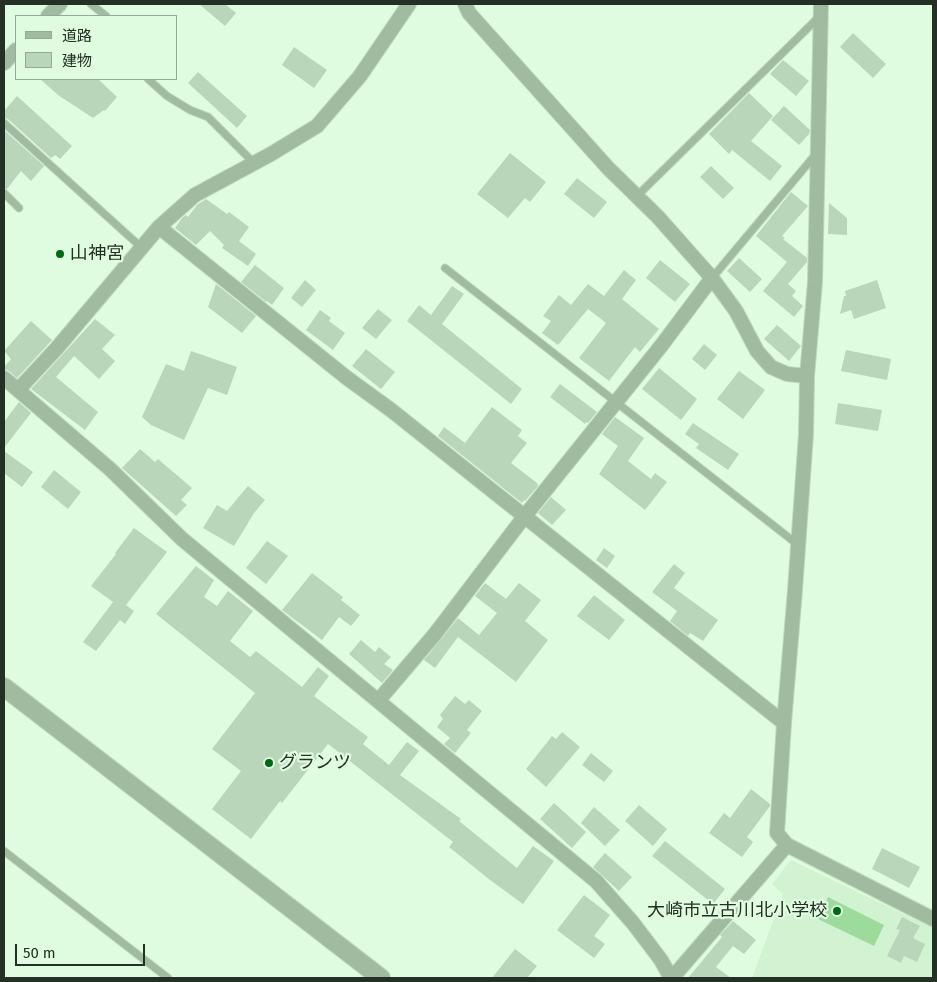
<!DOCTYPE html>
<html>
<head>
<meta charset="utf-8">
<style>
  body { margin:0 }
  #map { position:relative; width:937px; height:982px; overflow:hidden; background:#e0fce0; font-family:"Fira Sans","Noto Sans JP",sans-serif }
  canvas { display:block }
  .frame { position:absolute; inset:0; border:5px solid #253025; pointer-events:none }
  .legend { position:absolute; left:15px; top:15px; width:162px; height:65px; box-sizing:border-box; background:#e0fce0; border:1px solid #95aa95; margin:0; padding:6px 9px; list-style:none; font-size:15px; color:#253025 }
  .legend li { display:flex; align-items:center; gap:10px; height:25px }
  .legend b { width:25px; border:1px solid #95aa95 }
  .scale { position:absolute; left:15px; top:944px; width:130px; height:22px; box-sizing:border-box; border:2px solid #253025; border-top:0; padding-left:6px; font-size:15px; line-height:18px; white-space:nowrap; color:#253025; -webkit-text-stroke:4px #e0fce0; paint-order:stroke }
</style>
</head>
<body>
<div id="map">
<canvas width="937" height="982"></canvas>
<div class="frame"></div>
<ul class="legend">
<li><b style="height:6px;background:#a0bb9f"></b>道路</li>
<li><b style="height:14px;background:#bad6ba"></b>建物</li>
</ul>
<div class="scale">50 m</div>
</div>
<script>
const ctx = document.querySelector('canvas').getContext('2d');
ctx.lineJoin = 'round';
function fillPath(path, color) { ctx.fillStyle = color; ctx.fill(path, 'evenodd'); }
const poly = rows => new Path2D(rows.map(r => 'M' + r).join(''));
function stroke(path, color, width, dash) { ctx.strokeStyle = color; ctx.lineWidth = width; ctx.lineCap = dash ? 'butt' : 'round'; ctx.setLineDash(dash || []); ctx.stroke(path); }
function label(font, color, halo, rows, align = 'center') {
  ctx.font = font + ' "Fira Sans","Noto Sans JP",sans-serif'; ctx.lineWidth = 4.5; ctx.setLineDash([]); ctx.textBaseline = 'middle'; ctx.strokeStyle = halo; ctx.fillStyle = color; for (const [text, x, y, turn = 0] of rows) {
    ctx.save(); ctx.translate(x, y); ctx.rotate((+turn || 0) * Math.PI / 180); ctx.textAlign = isNaN(turn) ? turn : align; if (halo) ctx.strokeText(text, 0, 0); ctx.fillText(text, 0, 0); ctx.restore();
  }
}
const built = poly([
  [791,860,933,928,933,978,752,978,783,894,772,884]
]);
const water = poly([
  [828,897,884,925,874,946,818,919]
]);
const building = poly([
  [199,4,225,4,236,13,225,26],
  [853,33,886,64,873,78,840,47],
  [294,47,327,70,314,88,282,65],
  [783,60,809,81,796,96,770,74],
  [198,72,247,116,237,128,188,83],
  [40,79,98,79,117,97,105,111,104,110,93,118,58,95],
  [749,93,773,116,751,141,782,166,770,181,732,150,729,154,709,134],
  [17,96,72,146,60,159,55,155,51,158,8,119,4,118,4,111],
  [784,106,810,130,809,134,799,145,771,120],
  [4,130,44,166,31,181,21,171,7,189,4,188],
  [510,153,546,182,530,202,525,198,508,218,477,194],
  [711,166,734,188,723,199,700,177],
  [577,178,607,202,594,218,564,194],
  [791,192,808,206,782,236,785,238,783,239,807,258,807,262,788,284,796,291,792,296,803,306,794,317,763,291,787,262,756,236],
  [206,199,227,214,229,212,249,227,239,241,256,254,248,266,222,248,224,245,210,231,196,245,175,228,182,218,186,215,188,217,197,205],
  [829,203,847,218,847,235,828,234],
  [739,258,762,279,750,292,727,271],
  [660,260,690,284,675,302,646,278],
  [255,265,284,288,272,305,267,301,266,302,241,282],
  [624,270,636,280,622,299,659,329,640,352,635,347,609,381,579,358,606,323,588,309,558,345,542,333,551,321,543,316,559,295,571,305,588,284,604,296],
  [305,280,316,290,302,307,291,298],
  [877,280,886,308,854,319,851,310,840,314,844,296,846,296,845,291],
  [216,284,256,316,242,333,208,307],
  [452,286,464,294,442,324,522,389,511,404,407,321,419,305,431,315],
  [378,309,392,320,376,339,362,328],
  [320,310,331,318,329,321,345,333,333,350,306,330],
  [95,319,115,335,102,349,115,361,99,379,74,356,56,377,98,412,85,430,31,389],
  [31,321,52,340,17,378,9,371,4,369,4,367,11,359,4,351],
  [777,325,801,346,789,361,764,339],
  [704,344,717,355,705,370,692,359],
  [366,349,395,372,381,389,352,366],
  [846,350,891,359,887,380,841,371],
  [191,351,237,367,227,395,208,388,184,440,151,425,142,417,166,364,184,371],
  [659,368,697,399,681,420,642,389],
  [739,371,765,390,743,419,717,399],
  [560,384,597,412,588,423,586,422,585,424,550,397],
  [19,402,31,413,4,448,4,422],
  [838,403,882,410,878,431,835,424],
  [492,407,522,430,518,436,527,443,511,463,537,483,538,486,525,501,524,500,522,503,438,436,444,427,465,443],
  [615,417,644,438,628,461,651,479,655,473,667,482,645,510,599,474,618,446,602,434],
  [693,423,739,454,728,470,696,448,699,444,685,434],
  [140,449,155,462,158,459,192,488,181,500,187,505,176,516,122,468],
  [4,451,33,472,22,487,4,473],
  [54,470,81,492,68,509,41,487],
  [248,486,265,500,254,513,234,546,203,528,217,505,227,511],
  [551,497,566,510,552,525,538,513],
  [134,528,167,552,126,605,134,611,125,624,120,620,96,651,83,642,113,602,91,586,116,554,115,553],
  [267,541,288,556,266,584,246,568],
  [604,548,615,556,607,568,596,560],
  [674,564,685,573,674,588,718,620,703,641,690,633,688,636,670,621,677,611,652,592],
  [196,566,214,580,204,597,217,606,228,591,253,611,230,641,250,657,256,651,302,687,318,667,329,676,314,696,368,737,363,744,389,765,407,742,419,751,400,775,461,819,459,821,517,868,533,846,554,861,523,904,490,880,449,847,453,842,328,744,282,803,280,801,251,839,212,809,241,771,212,749,255,693,156,614],
  [312,573,343,597,341,600,360,615,351,626,339,617,322,640,282,610],
  [485,583,506,599,519,583,541,600,525,621,548,640,516,682,458,637,435,668,424,660,458,618,479,635,497,613,475,596],
  [594,595,625,620,609,640,577,616],
  [361,640,375,652,379,647,391,657,384,664,393,670,382,683,349,654],
  [455,696,465,704,469,700,482,711,467,730,471,733,455,753,444,744,450,738,437,727,443,719,440,715],
  [562,732,580,747,546,787,526,769,552,736,556,739],
  [591,753,613,771,604,782,582,765],
  [751,789,770,804,770,806,747,837,753,842,742,857,709,833,724,813,730,818],
  [554,803,586,832,572,848,540,819],
  [639,805,667,829,653,846,625,821],
  [594,807,620,830,605,846,581,823],
  [665,841,725,889,713,904,652,856],
  [882,848,920,867,909,888,872,869],
  [605,853,632,877,619,891,593,867],
  [584,895,610,915,594,936,605,944,594,958,557,930],
  [902,917,920,926,913,938,925,944,917,962,904,956,901,963,887,956,900,930,896,929],
  [733,921,756,940,744,954,733,946,716,967,731,978,688,978,722,937,720,935],
  [515,949,537,966,527,978,492,978]
]);
const service = poly([
  [91,4,106,16],
  [148,79,167,96,190,110,208,117,254,163],
  [4,123,142,248],
  [4,193,19,208],
  [637,196,820,16],
  [445,268,797,544],
  [712,278,816,154],
  [4,851,168,978]
]);
const minor = poly([
  [465,4,469,13,608,168,658,217,712,278,736,311,757,351,771,367,787,374,807,376],
  [48,16,60,4],
  [4,63,16,50],
  [159,227,347,378,391,410,784,723],
  [4,378,110,469,182,539,596,881,633,923,661,960,671,978],
  [18,390,57,348,159,227,195,195,271,154,317,126,360,76,409,4],
  [378,701,435,634,524,517,661,346,712,278],
  [787,845,777,833,784,723,795,590,806,434,807,376,815,282,821,4],
  [672,978,787,845,933,919]
]);
const tertiary = poly([
  [4,687,381,978]
]);
const markers = [
  [60,254,5,"#006916"],
  [269,763,5,"#006916"],
  [837,911,5,"#006916"]
];
const poiNames = [
  ["山神宮",70,254],
  ["グランツ",279,763],
  ["大崎市立古川北小学校",827,911,"right"]
];
fillPath(built, '#d2f3d1');
fillPath(water, '#9cdb9c');
fillPath(building, '#bad6ba');
stroke(service, '#bed7be', 9);
stroke(minor, '#bed7be', 16);
stroke(tertiary, '#bed7be', 20);
stroke(service, '#a0bb9f', 7);
stroke(minor, '#a0bb9f', 14);
stroke(tertiary, '#a0bb9f', 18);
for (const [x, y, r, color] of markers) { const dot = new Path2D(); dot.arc(x, y, r, 0, 2 * Math.PI); ctx.fillStyle = color; ctx.fill(dot); stroke(dot, '#e0fce0', 2); }
label('18px', '#253025', '#e0fce0', poiNames, 'left');
</script>
</body>
</html>
